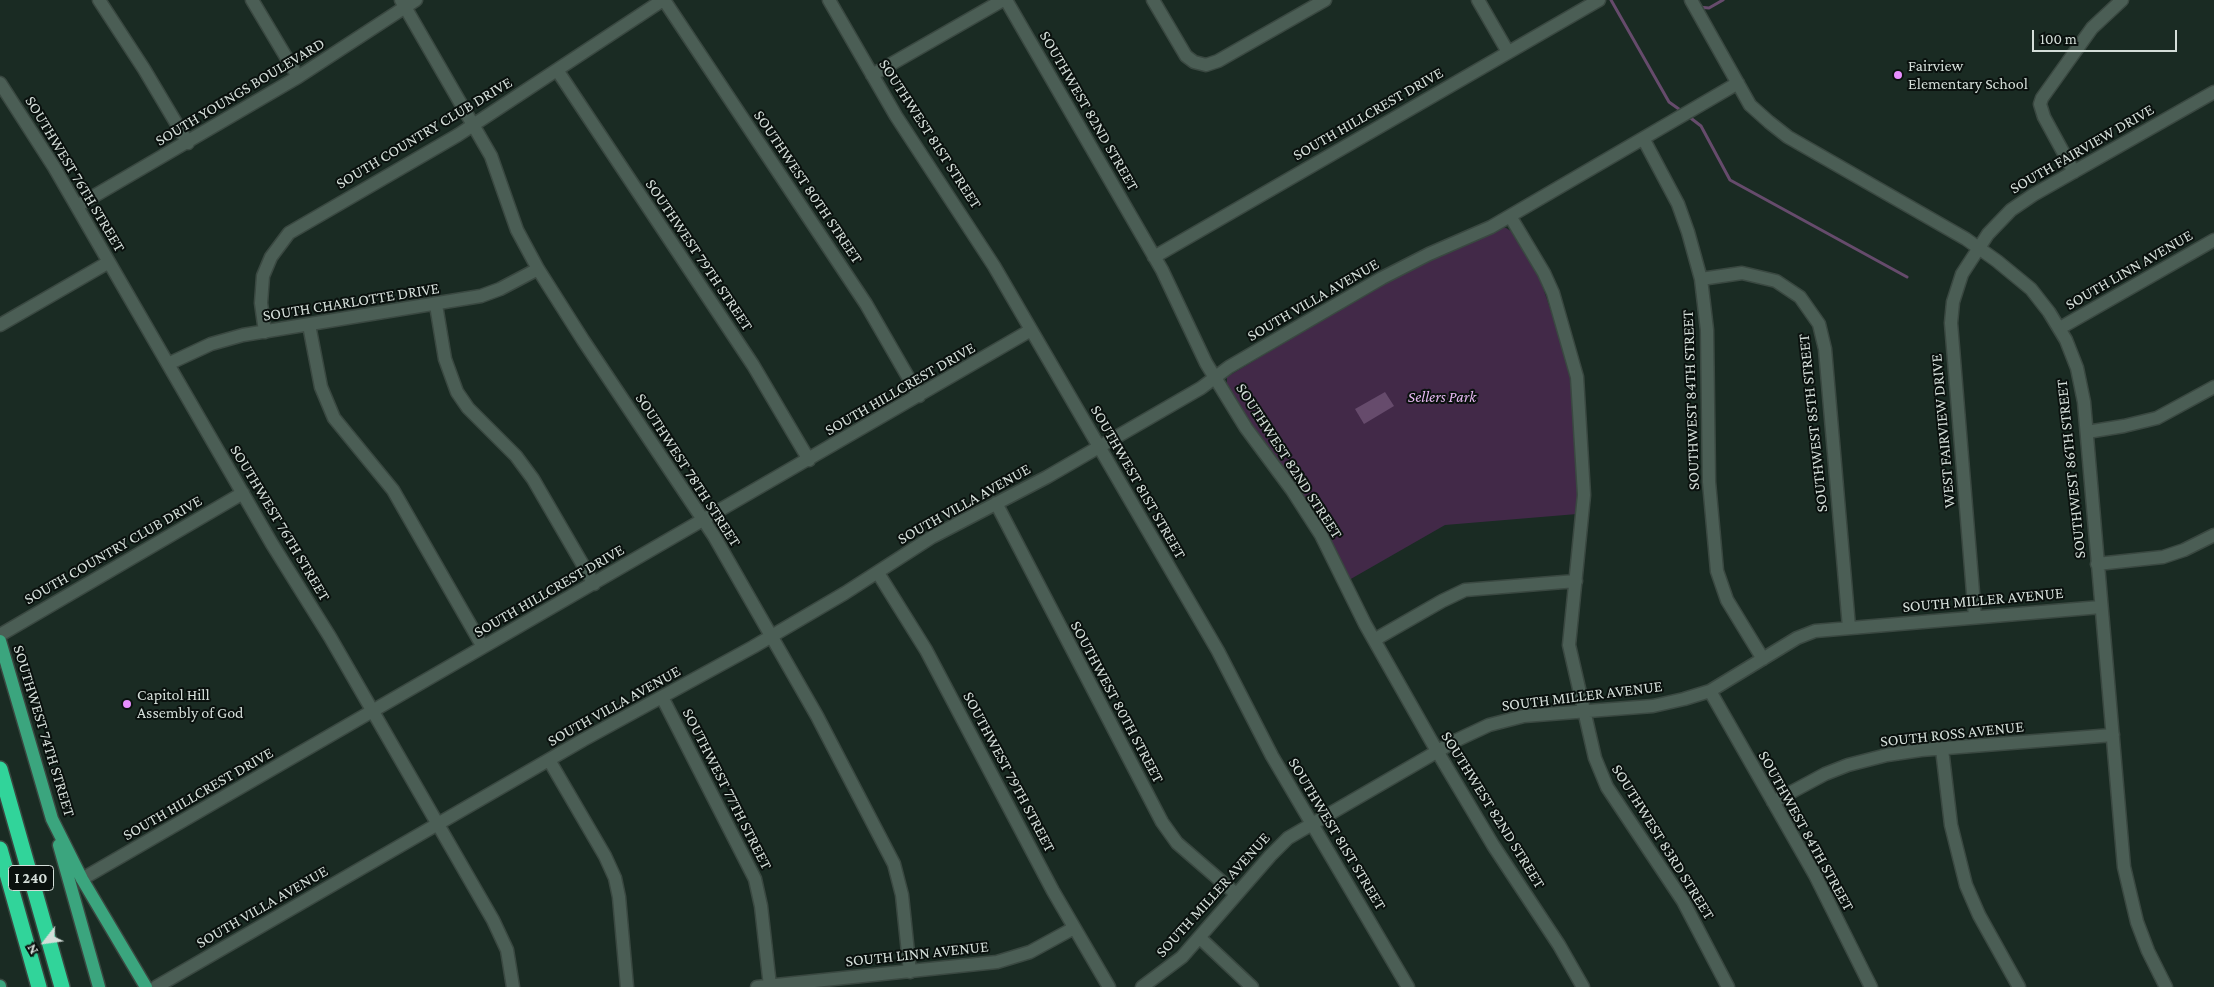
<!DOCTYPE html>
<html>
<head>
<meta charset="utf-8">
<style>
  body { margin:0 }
  #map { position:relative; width:2214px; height:987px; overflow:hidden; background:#1a2b23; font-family:"Crimson Pro",serif }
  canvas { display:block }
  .north { position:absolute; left:20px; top:917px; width:50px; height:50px; -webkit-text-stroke:4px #0a110e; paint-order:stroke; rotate:240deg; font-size:14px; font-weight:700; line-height:20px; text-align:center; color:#d4ded9 }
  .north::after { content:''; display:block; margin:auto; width:18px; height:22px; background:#d4ded9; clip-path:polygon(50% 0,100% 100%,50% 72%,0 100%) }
  .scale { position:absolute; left:2032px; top:30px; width:145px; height:22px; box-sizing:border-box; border:2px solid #d4ded9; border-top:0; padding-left:6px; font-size:15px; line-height:18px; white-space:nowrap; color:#d4ded9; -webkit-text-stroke:4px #0a110e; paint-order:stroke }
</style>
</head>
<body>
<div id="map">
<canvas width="2214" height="987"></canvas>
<div class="north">N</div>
<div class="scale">100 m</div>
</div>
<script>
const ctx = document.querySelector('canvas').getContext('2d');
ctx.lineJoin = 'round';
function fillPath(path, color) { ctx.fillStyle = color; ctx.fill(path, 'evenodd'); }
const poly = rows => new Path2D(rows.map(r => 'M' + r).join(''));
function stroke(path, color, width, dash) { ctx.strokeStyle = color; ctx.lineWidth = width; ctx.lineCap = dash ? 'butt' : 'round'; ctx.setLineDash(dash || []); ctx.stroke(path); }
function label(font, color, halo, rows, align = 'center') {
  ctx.font = font + ' "Crimson Pro",serif'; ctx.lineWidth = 4; ctx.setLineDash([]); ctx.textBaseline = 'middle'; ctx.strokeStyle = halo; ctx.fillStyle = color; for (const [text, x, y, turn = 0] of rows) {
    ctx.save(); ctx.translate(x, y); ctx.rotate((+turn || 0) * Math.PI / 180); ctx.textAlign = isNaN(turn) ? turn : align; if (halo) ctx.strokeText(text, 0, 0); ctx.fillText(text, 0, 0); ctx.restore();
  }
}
const green = poly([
  [1501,228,1506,228,1514,233,1540,279,1567,358,1572,389,1579,490,1577,514,1445,525,1349,580,1316,514,1255,430,1227,385,1227,377,1389,280,1425,261]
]);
const water = poly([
  [1385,392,1394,406,1364,424,1355,409]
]);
const stream = poly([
  [1611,0,1669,102,1683,112],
  [1698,7,1709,8,1723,0],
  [1688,116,1701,126,1730,180,1907,277]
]);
const minor = poly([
  [99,0,144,69,188,143],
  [252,0,298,77],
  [401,0,491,156,517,230,538,269,583,340,714,536,817,716,894,864,902,895,910,972],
  [664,0,866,304,919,396],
  [829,0,896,116,994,266,1218,651,1272,756,1408,987],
  [1006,0,1162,270,1206,363,1246,428,1292,490,1321,535,1365,624,1437,751,1493,845,1559,945,1583,987],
  [1153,0,1186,56,1194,62,1206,65,1218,61,1325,0],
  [1478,0,1508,52],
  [1691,0,1750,105,1769,122,1788,137,1966,239,1997,261,2031,289,2049,312,2066,340,2077,368,2084,402,2124,867,2137,922,2148,951,2166,987],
  [557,70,753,365,809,460],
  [872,75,1003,0],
  [0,83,54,167,272,544,330,637,493,920,507,950,513,987],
  [1644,140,1678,204,1688,232,1701,279,1707,330,1709,482,1717,571,1727,600,1763,659],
  [2074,172,2044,117,2040,104,2042,98,2092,28,2122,0],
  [77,206,298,77,416,0],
  [1510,216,1544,273,1553,293,1577,377,1584,495,1569,645,1595,758,1607,787,1683,901,1728,987],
  [1154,257,1599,0],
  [1701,279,1742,273,1776,281,1800,297,1819,324,1825,349,1849,627],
  [436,305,445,359,457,392,468,408,516,456,533,479,594,584],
  [0,325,109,262],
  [309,325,321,387,334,418,393,490,483,647],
  [2060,328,2214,240],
  [265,332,261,303,263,276,271,257,289,233,458,135,663,0],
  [168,364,211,344,243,335,481,296,500,289,538,269],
  [2087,432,2124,426,2157,418,2214,387],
  [996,503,1162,822,1177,843,1236,894],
  [2097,564,2163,557,2184,550,2214,535],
  [878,573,926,650,1053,891,1109,987],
  [1975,617,1951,323,1953,302,1962,274,1988,234,2011,210,2033,195,2214,92],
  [0,635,243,493],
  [1374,640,1442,601,1465,590,1576,581],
  [1710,691,1815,875,1871,987],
  [662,697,755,879,761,906,770,986],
  [1942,749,1951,825,1966,885,1979,915,2019,987],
  [549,760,605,856,615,878,619,897,627,987],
  [1773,802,1825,774,1848,765,1887,755,1921,750,2113,735],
  [82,879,1031,330],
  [1200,938,1252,987],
  [156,987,583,740,753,647,845,593,932,537,1047,477,1201,388,1229,367,1382,278,1429,254,1491,227,1738,83],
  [757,987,997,962,1030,952,1074,928],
  [1142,987,1182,957,1270,856,1288,838,1457,740,1489,725,1524,716,1653,706,1684,699,1710,691,1797,638,1815,631,2101,607]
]);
const major = poly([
  [0,641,52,819,82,879,146,987],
  [59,845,99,987],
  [0,986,0,987]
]);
const highway = poly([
  [0,769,62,987],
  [0,849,39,987]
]);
const markers = [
  [1898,75,5,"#e88eff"],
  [127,704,5,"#e88eff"]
];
const shields = [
  [31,878,45]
];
const shieldNames = [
  ["I 240",31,878]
];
const poiNames = [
  ["Fairview",1908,66],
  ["Elementary School",1908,84],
  ["Capitol Hill",137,695],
  ["Assembly of God",137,713]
];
const streetNames = [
  ["SOUTH YOUNGS BOULEVARD",240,92,-31],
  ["SOUTHWEST 82ND STREET",1089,111,60],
  ["SOUTH HILLCREST DRIVE",1368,114,-30],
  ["SOUTH COUNTRY CLUB DRIVE",424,133,-31],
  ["SOUTHWEST 81ST STREET",930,134,57],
  ["SOUTH FAIRVIEW DRIVE",2082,149,-30],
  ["SOUTHWEST 76TH STREET",75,174,59],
  ["SOUTHWEST 80TH STREET",808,187,56],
  ["SOUTHWEST 79TH STREET",699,255,56],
  ["SOUTH LINN AVENUE",2129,270,-30],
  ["SOUTH VILLA AVENUE",1313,300,-30],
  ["SOUTH CHARLOTTE DRIVE",351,302,-9],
  ["SOUTH HILLCREST DRIVE",900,389,-30],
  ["SOUTHWEST 84TH STREET",1691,400,-92],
  ["SOUTHWEST 85TH STREET",1813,423,-96],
  ["WEST FAIRVIEW DRIVE",1943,431,-95],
  ["SOUTHWEST 82ND STREET",1289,461,57],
  ["SOUTHWEST 86TH STREET",2071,469,-96],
  ["SOUTHWEST 78TH STREET",688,470,57],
  ["SOUTHWEST 81ST STREET",1138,482,60],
  ["SOUTH VILLA AVENUE",964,504,-29],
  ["SOUTHWEST 76TH STREET",280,523,59],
  ["SOUTH COUNTRY CLUB DRIVE",113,550,-30],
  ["SOUTH HILLCREST DRIVE",549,591,-30],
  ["SOUTH MILLER AVENUE",1983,600,-5],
  ["SOUTH MILLER AVENUE",1582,696,-7],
  ["SOUTHWEST 80TH STREET",1117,702,62],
  ["SOUTH VILLA AVENUE",614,706,-29],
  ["SOUTHWEST 74TH STREET",44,731,73],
  ["SOUTH ROSS AVENUE",1952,734,-6],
  ["SOUTHWEST 79TH STREET",1009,772,62],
  ["SOUTHWEST 77TH STREET",727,789,63],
  ["SOUTH HILLCREST DRIVE",198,794,-30],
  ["SOUTHWEST 82ND STREET",1493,810,58],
  ["SOUTHWEST 84TH STREET",1806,831,61],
  ["SOUTHWEST 81ST STREET",1337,834,59],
  ["SOUTHWEST 83RD STREET",1663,842,58],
  ["SOUTH MILLER AVENUE",1213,895,-48],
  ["SOUTH VILLA AVENUE",262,907,-30],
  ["SOUTH LINN AVENUE",917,954,-6]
];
const parkNames = [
  ["Sellers Park",1442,397]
];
fillPath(green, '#422948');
fillPath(water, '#664b6c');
stroke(stream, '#664b6c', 3);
stroke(minor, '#3a4841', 15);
stroke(major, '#3a4841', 15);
stroke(highway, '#3a4841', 18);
stroke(minor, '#4b5e55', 12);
stroke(major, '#3ba57e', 12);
stroke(highway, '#31d49a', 15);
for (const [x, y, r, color] of markers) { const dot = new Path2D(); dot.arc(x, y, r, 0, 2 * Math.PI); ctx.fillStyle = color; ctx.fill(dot); stroke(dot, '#0a110e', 2); }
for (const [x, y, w] of shields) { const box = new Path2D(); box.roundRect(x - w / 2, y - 12.5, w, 25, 4); ctx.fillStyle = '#0a110e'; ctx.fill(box); stroke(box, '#d4ded9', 1); }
label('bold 15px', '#d4ded9', null, shieldNames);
label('16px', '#d4ded9', '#0a110e', poiNames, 'left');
label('16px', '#d4ded9', '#0a110e', streetNames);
label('italic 16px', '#e6b8f1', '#0a110e', parkNames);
</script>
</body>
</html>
